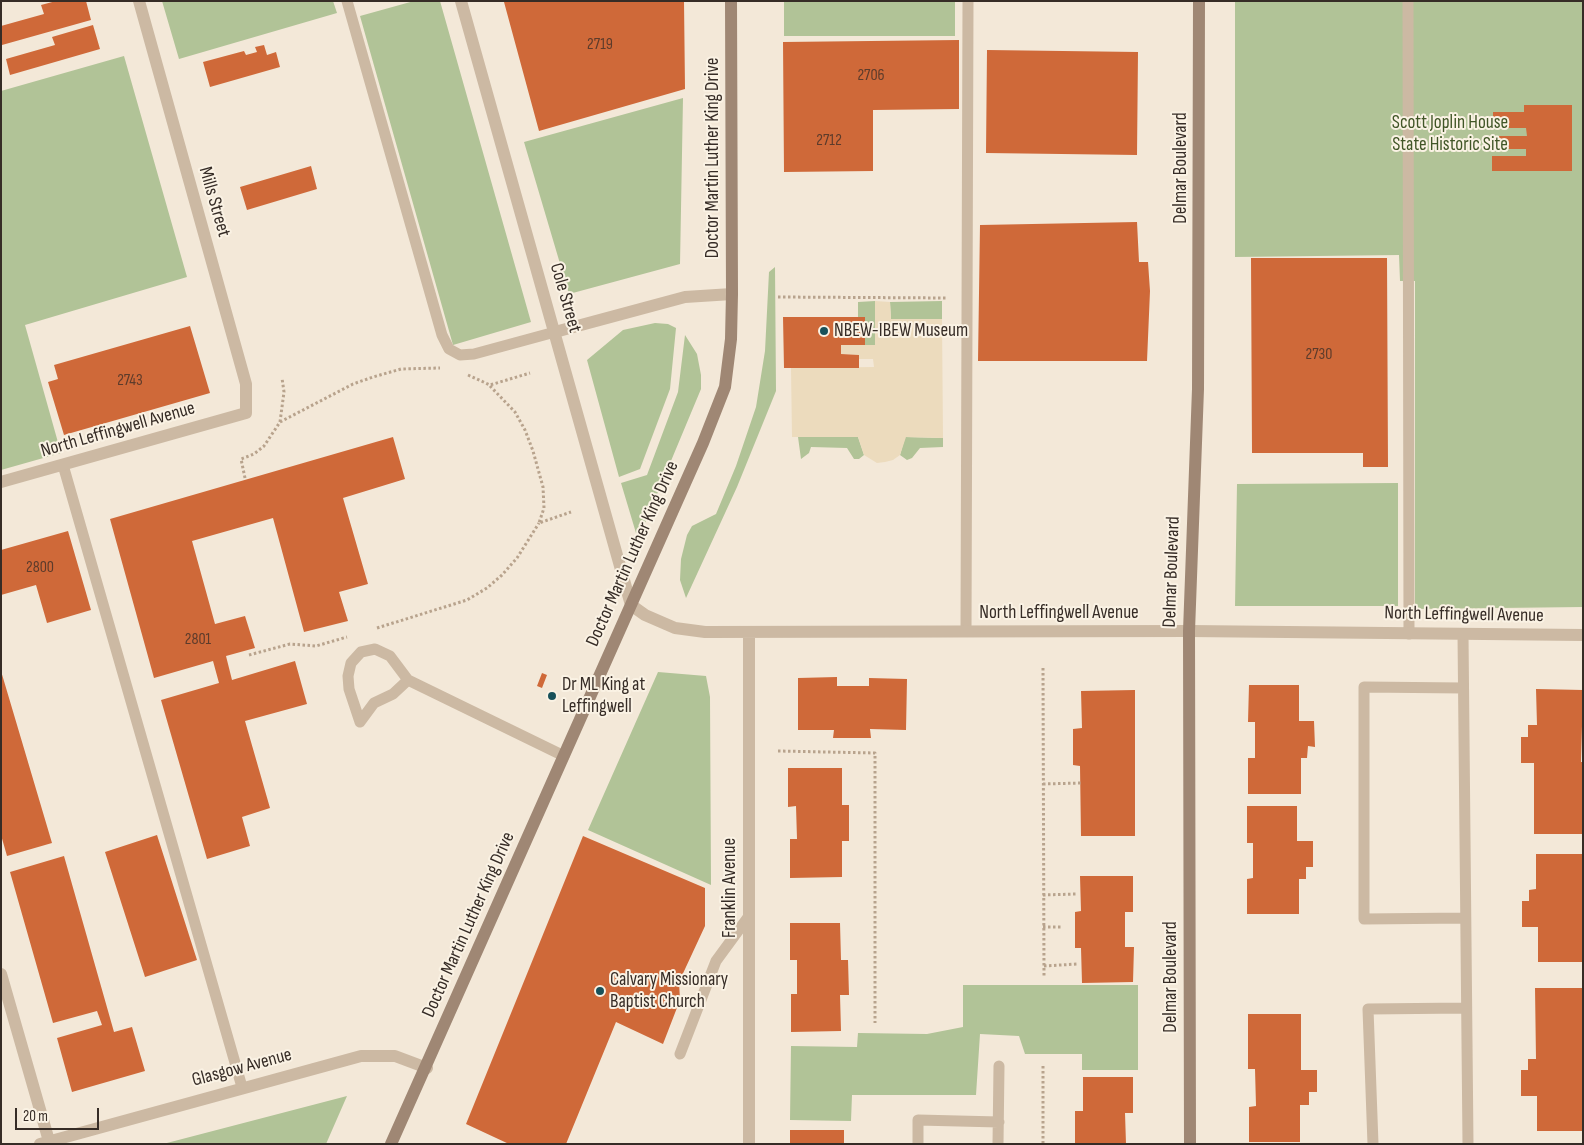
<!DOCTYPE html>
<html>
<head>
<meta charset="utf-8">
<style>
  body { margin:0 }
  #map { position:relative; width:1584px; height:1145px; overflow:hidden; background:#f3e8d8; font-family:"Sofia Sans Condensed",sans-serif }
  canvas { display:block }
  .frame { position:absolute; inset:0; border:2px solid #362c26; pointer-events:none }
  .scale { position:absolute; left:15px; top:1108px; width:84px; height:22px; box-sizing:border-box; border:2px solid #362c26; border-top:0; padding-left:6px; font-size:15px; line-height:18px; white-space:nowrap; color:#362c26; -webkit-text-stroke:4px #faf2e4; paint-order:stroke }
</style>
</head>
<body>
<div id="map">
<canvas width="1584" height="1145"></canvas>
<div class="frame"></div>
<div class="scale">20 m</div>
</div>
<script>
const ctx = document.querySelector('canvas').getContext('2d');
ctx.lineJoin = 'round';
function fillPath(path, color) { ctx.fillStyle = color; ctx.fill(path, 'evenodd'); }
const poly = rows => new Path2D(rows.map(r => 'M' + r).join(''));
function stroke(path, color, width, dash) { ctx.strokeStyle = color; ctx.lineWidth = width; ctx.lineCap = dash ? 'butt' : 'round'; ctx.setLineDash(dash || []); ctx.stroke(path); }
function label(font, color, halo, rows, align = 'center') {
  ctx.font = font + ' "Sofia Sans Condensed",sans-serif'; ctx.lineWidth = 4; ctx.setLineDash([]); ctx.textBaseline = 'middle'; ctx.strokeStyle = halo; ctx.fillStyle = color; for (const [text, x, y, turn = 0] of rows) {
    ctx.save(); ctx.translate(x, y); ctx.rotate((+turn || 0) * Math.PI / 180); ctx.textAlign = isNaN(turn) ? turn : align; if (halo) ctx.strokeText(text, 0, 0); ctx.fillText(text, 0, 0); ctx.restore();
  }
}
const green = poly([
  [162,1,333,1,337,13,179,59],
  [414,1,440,1,531,322,453,345,360,16],
  [784,1,955,1,955,36,784,36],
  [1235,1,1583,1,1583,607,1415,609,1415,281,1400,281,1399,255,1235,257],
  [124,56,187,277,25,325,61,453,1,470,1,91],
  [683,98,680,264,569,294,524,142],
  [775,267,776,391,737,487,686,598,680,580,681,559,687,535,692,526,716,514,736,466,756,407,765,351,769,272],
  [875,301,875,345,865,345,865,317,858,317,858,302],
  [942,301,942,319,891,320,890,302],
  [655,323,668,324,676,328,670,389,640,469,619,477,587,360,623,330],
  [685,335,697,354,701,375,701,389,643,528,636,533,621,483,647,475,678,392],
  [798,437,858,437,864,455,859,459,854,459,847,448,811,447,809,453,801,459],
  [905,437,943,438,943,447,920,448,912,458,907,460,900,455],
  [1398,483,1398,606,1235,606,1237,484],
  [658,672,706,676,710,697,711,885,588,830],
  [963,985,1138,985,1138,1070,1082,1070,1082,1054,1025,1054,1019,1036,980,1034,976,1095,852,1095,851,1121,790,1120,791,1046,857,1047,858,1033,927,1034,963,1027],
  [347,1096,326,1144,163,1144]
]);
const plaza = poly([
  [875,301,890,302,891,319,942,319,943,438,906,437,900,455,893,460,885,462,877,463,864,455,858,437,792,437,791,368,874,367,873,359,859,359,858,355,841,354,841,345,875,345]
]);
const building = poly([
  [56,1,86,1,91,20,2,45,1,26,44,14,41,5],
  [684,1,685,89,539,131,504,2],
  [93,25,100,49,10,75,6,59,55,45,52,37],
  [959,40,959,109,873,110,873,171,784,172,783,42],
  [264,45,267,55,276,52,280,67,210,87,203,62,244,51,246,55,257,52,255,47],
  [987,50,1138,52,1137,155,986,153],
  [1524,105,1572,105,1572,171,1492,171,1492,156,1526,156,1526,149,1494,149,1494,136,1527,136,1526,128,1493,128,1493,112,1524,112],
  [311,166,317,189,247,210,240,187],
  [1137,222,1139,262,1148,262,1150,291,1147,361,978,361,980,225],
  [1251,258,1387,258,1388,467,1363,467,1363,453,1252,453],
  [783,317,865,317,865,345,841,345,841,354,859,355,859,368,784,368],
  [190,326,210,393,64,435,48,382,58,379,54,365],
  [393,437,405,479,343,498,368,584,339,592,348,621,304,632,273,518,192,541,215,624,245,616,255,648,226,656,232,680,295,661,307,704,245,721,270,808,242,817,250,846,207,859,161,700,219,683,213,661,154,678,110,519],
  [68,531,91,610,47,623,36,585,1,595,1,550],
  [1,671,52,843,7,856,1,835],
  [542,673,547,675,542,688,537,686],
  [837,677,837,686,869,686,869,678,907,679,906,730,870,729,871,738,833,738,834,730,798,730,798,678],
  [1249,685,1299,685,1299,721,1314,721,1315,747,1308,746,1307,758,1301,758,1301,794,1248,794,1248,758,1255,758,1255,722,1248,722],
  [1536,689,1583,690,1581,762,1583,762,1583,834,1534,834,1534,763,1521,763,1521,737,1528,737,1528,725,1537,725],
  [1135,690,1135,836,1081,836,1080,766,1073,765,1073,729,1082,728,1081,691],
  [788,768,842,768,842,805,849,805,849,841,842,841,842,877,790,878,790,839,797,839,796,806,788,807],
  [1247,806,1297,806,1297,841,1313,841,1313,867,1306,867,1306,879,1299,879,1299,914,1247,914,1247,879,1253,878,1253,843,1247,843],
  [157,835,197,960,145,977,105,852],
  [583,836,705,888,705,926,679,982,680,1000,663,1044,616,1022,566,1144,509,1144,466,1124],
  [1536,854,1583,854,1583,962,1538,962,1538,927,1522,927,1522,901,1529,901,1529,890,1536,889],
  [64,856,114,1032,132,1027,145,1071,72,1092,57,1038,102,1025,97,1011,53,1023,10,872],
  [1080,876,1133,876,1133,912,1125,912,1125,947,1134,947,1133,982,1082,983,1081,948,1075,948,1075,912,1081,911],
  [790,923,840,923,841,960,848,960,849,995,840,995,841,1031,791,1032,791,994,797,994,797,960,790,960],
  [1535,988,1583,988,1583,1131,1537,1131,1537,1096,1521,1096,1521,1070,1528,1070,1528,1059,1536,1059],
  [1248,1014,1301,1014,1301,1070,1317,1070,1317,1092,1309,1092,1309,1105,1300,1105,1300,1142,1249,1142,1249,1107,1256,1106,1255,1069,1248,1069],
  [1083,1077,1133,1077,1133,1113,1125,1113,1126,1144,1075,1144,1075,1111,1083,1111],
  [790,1130,844,1130,844,1144,790,1144]
]);
const path = poly([
  [778,297,947,298],
  [468,375,490,385,530,373],
  [490,386,515,412,525,430,533,451,543,487,544,508,539,523,571,512],
  [280,422,353,384,373,377,401,369,440,368],
  [245,478,241,459,254,454,264,446,280,422,284,392,282,378],
  [377,628,467,600,487,588,502,575,517,558,539,523],
  [249,655,290,644,316,646,347,637],
  [1043,668,1044,976],
  [778,751,875,753,875,1023],
  [1043,784,1081,783],
  [1043,895,1076,894],
  [1043,927,1062,927],
  [1044,966,1077,964],
  [1043,1066,1043,1144]
]);
const lane = poly([
  [347,1,442,335,449,349,460,355,474,354,555,332],
  [1408,1,1409,634],
  [63,465,242,1087],
  [966,631,968,1],
  [1463,634,1468,1144],
  [1463,688,1364,687,1364,919,1465,918],
  [360,722,349,689,348,676,351,663,361,652,375,649,390,656,408,680,564,756],
  [360,722,374,703,393,694,408,680],
  [680,1054,716,961,749,916],
  [918,1144,918,1120,999,1122],
  [998,1144,999,1066],
  [1373,1144,1368,1009,1465,1008]
]);
const street = poly([
  [461,1,631,605,645,615,675,628,705,632,1189,631,1583,635],
  [555,332,685,297,732,294],
  [1,482,246,413,246,384,139,1],
  [749,632,749,1144],
  [1,974,49,1141],
  [40,1144,361,1056,395,1056,427,1068]
]);
const secondary = poly([
  [391,1144,703,443,725,387,731,339,732,294,731,1],
  [1190,1144,1189,631,1198,389,1199,1]
]);
const markers = [
  [824,331,5,"#18515a"],
  [552,696,5,"#18515a"],
  [600,991,5,"#18515a"]
];
const numberNames = [
  ["2719",600,45],
  ["2706",871,76],
  ["2712",829,141],
  ["2730",1319,355],
  ["2743",130,381],
  ["2800",40,568],
  ["2801",198,640]
];
const parkNames = [
  ["Scott Joplin House",1450,123],
  ["State Historic Site",1450,145]
];
const streetNames = [
  ["Doctor Martin Luther King Drive",713,158,-90],
  ["Delmar Boulevard",1181,168,-90],
  ["Mills Street",214,202,74],
  ["Cole Street",565,298,74],
  ["North Leffingwell Avenue",118,430,-16],
  ["Doctor Martin Luther King Drive",633,554,-66],
  ["Delmar Boulevard",1172,572,-88],
  ["North Leffingwell Avenue",1059,613],
  ["North Leffingwell Avenue",1464,615,1],
  ["Franklin Avenue",730,888,-90],
  ["Doctor Martin Luther King Drive",469,925,-66],
  ["Delmar Boulevard",1171,977,-90],
  ["Glasgow Avenue",242,1068,-15]
];
const poiNames = [
  ["NBEW-IBEW Museum",834,331],
  ["Dr ML King at",562,685],
  ["Leffingwell",562,707],
  ["Calvary Missionary",610,980],
  ["Baptist Church",610,1002]
];
fillPath(green, '#b1c397');
fillPath(plaza, '#ecdbbd');
fillPath(building, '#cf6939');
stroke(path, '#b8a38d', 3, [2.5, 2.5]);
stroke(lane, '#ccb9a3', 11);
stroke(street, '#ccb9a3', 12);
stroke(secondary, '#9f8774', 12);
for (const [x, y, r, color] of markers) { const dot = new Path2D(); dot.arc(x, y, r, 0, 2 * Math.PI); ctx.fillStyle = color; ctx.fill(dot); stroke(dot, '#faf2e4', 2); }
label('16px', '#5c3b2b', null, numberNames);
label('19px', '#415627', '#faf2e4', parkNames);
label('19px', '#362c26', '#faf2e4', streetNames);
label('19px', '#362c26', '#faf2e4', poiNames, 'left');
</script>
</body>
</html>
